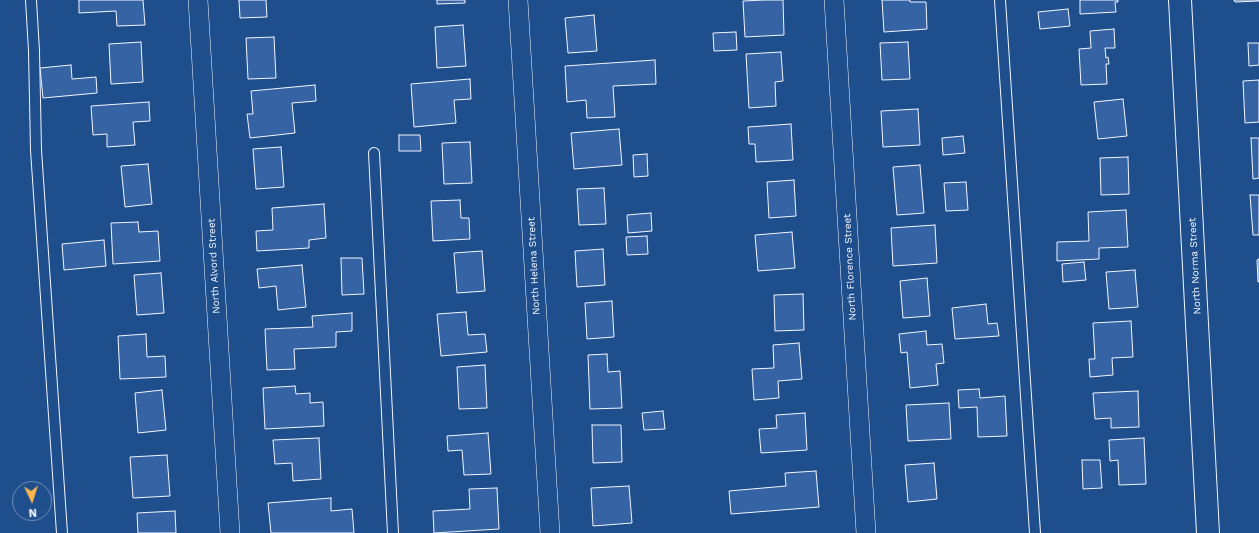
<!DOCTYPE html>
<html>
<head>
<meta charset="utf-8">
<style>
  body { margin:0 }
  #map { position:relative; width:1259px; height:533px; overflow:hidden; background:#1f4e8c; font-family:"Work Sans",sans-serif }
  canvas { display:block }
  .north { position:absolute; left:12px; top:481px; width:40px; height:40px; box-sizing:border-box; background:#1f4e8c; border:1px solid #7391ba; border-radius:50%; rotate:176deg; font-size:11px; font-weight:700; line-height:16px; text-align:center; color:#f2f6ff }
  .north::after { content:''; display:block; margin:auto; width:14px; height:18px; background:#ffb74d; clip-path:polygon(50% 0,100% 100%,50% 72%,0 100%) }
</style>
</head>
<body>
<div id="map">
<canvas width="1259" height="533"></canvas>
<div class="north">N</div>
</div>
<script>
const ctx = document.querySelector('canvas').getContext('2d');
ctx.lineJoin = 'round';
function fillPath(path, color) { ctx.fillStyle = color; ctx.fill(path, 'evenodd'); }
const poly = rows => new Path2D(rows.map(r => 'M' + r).join(''));
function stroke(path, color, width, dash) { ctx.strokeStyle = color; ctx.lineWidth = width; ctx.lineCap = dash ? 'butt' : 'round'; ctx.setLineDash(dash || []); ctx.stroke(path); }
function label(font, color, halo, rows, align = 'center') {
  ctx.font = font + ' "Work Sans",sans-serif'; ctx.lineWidth = 3; ctx.setLineDash([]); ctx.textBaseline = 'middle'; ctx.strokeStyle = halo; ctx.fillStyle = color; for (const [text, x, y, turn = 0] of rows) {
    ctx.save(); ctx.translate(x, y); ctx.rotate((+turn || 0) * Math.PI / 180); ctx.textAlign = isNaN(turn) ? turn : align; if (halo) ctx.strokeText(text, 0, 0); ctx.fillText(text, 0, 0); ctx.restore();
  }
}
const building = poly([
  [79,0,143,0,145,25,117,26,116,11,79,13,79,0],
  [239,0,266,0,267,17,240,18,239,0],
  [437,0,465,0,465,3,437,4,437,0],
  [765,0,783,0,784,35,745,37,743,1,765,0],
  [882,0,910,0,910,2,926,2,927,29,884,32,882,0],
  [1080,0,1118,0,1118,2,1115,2,1116,12,1080,14,1080,0],
  [1234,0,1259,0,1259,1,1235,2,1234,0],
  [1068,9,1070,26,1040,29,1038,12,1068,9],
  [594,15,597,51,568,53,565,18,594,15],
  [463,25,466,66,437,68,435,27,463,25],
  [1114,29,1115,48,1105,48,1106,58,1108,57,1109,64,1106,64,1107,84,1081,85,1079,49,1091,48,1090,31,1114,29],
  [736,32,737,50,714,51,713,33,736,32],
  [274,37,276,78,248,79,246,38,274,37],
  [141,42,143,82,111,84,109,44,141,42],
  [908,42,910,79,882,80,880,43,908,42],
  [1248,43,1259,43,1259,65,1249,66,1248,43],
  [781,52,783,81,775,82,776,106,749,108,746,54,781,52],
  [655,60,656,84,613,86,615,117,587,118,586,100,567,102,565,66,655,60],
  [71,65,72,79,96,77,97,93,43,98,40,68,71,65],
  [470,79,471,99,454,100,456,123,414,127,411,84,470,79],
  [1259,80,1259,122,1245,123,1243,81,1259,80],
  [315,85,316,101,292,103,295,133,250,138,247,114,253,114,251,91,315,85],
  [1123,99,1127,136,1098,139,1094,102,1123,99],
  [149,102,150,121,133,122,135,145,107,147,107,134,93,135,91,106,149,102],
  [918,109,920,145,883,147,881,111,918,109],
  [791,124,793,160,756,162,755,144,749,144,748,127,791,124],
  [619,129,622,165,574,169,571,133,619,129],
  [399,135,420,135,421,151,399,151,399,135],
  [963,136,965,153,943,155,942,138,963,136],
  [1251,138,1259,138,1259,178,1253,179,1251,138],
  [470,142,472,183,444,184,442,143,470,142],
  [281,147,284,187,256,189,253,149,281,147],
  [647,154,648,176,634,177,633,155,647,154],
  [1128,157,1129,194,1101,195,1100,158,1128,157],
  [148,164,152,204,125,207,121,166,148,164],
  [920,165,924,213,897,215,893,167,920,165],
  [794,180,796,216,769,218,767,182,794,180],
  [966,182,968,210,946,211,944,183,966,182],
  [604,188,606,224,579,225,577,189,604,188],
  [1250,195,1259,195,1259,235,1253,235,1250,195],
  [460,200,461,218,469,218,470,239,433,241,431,201,460,200],
  [324,204,326,238,309,240,309,248,257,251,256,231,273,230,272,208,324,204],
  [1126,210,1128,247,1099,248,1099,259,1057,261,1057,242,1089,241,1088,212,1126,210],
  [651,213,652,231,628,233,627,215,651,213],
  [138,222,139,232,158,231,160,261,113,264,111,223,138,222],
  [935,225,937,263,893,266,891,228,935,225],
  [792,232,795,268,758,271,755,235,792,232],
  [647,236,648,254,627,255,626,237,647,236],
  [104,240,106,266,64,270,62,244,104,240],
  [603,249,605,285,577,287,575,251,603,249],
  [482,251,485,291,457,293,454,253,482,251],
  [341,258,362,258,364,294,342,295,341,258],
  [1259,259,1259,282,1258,282,1257,260,1259,259],
  [1084,262,1086,280,1063,282,1062,264,1084,262],
  [302,265,306,307,278,310,276,286,259,288,257,269,302,265],
  [1135,270,1138,307,1109,309,1106,272,1135,270],
  [161,273,164,313,137,315,134,275,161,273],
  [927,278,930,316,903,318,900,281,927,278],
  [803,294,804,330,775,331,774,295,803,294],
  [612,301,614,337,587,339,585,303,612,301],
  [986,304,988,324,997,323,999,336,955,339,952,308,986,304],
  [466,312,468,335,485,334,487,352,441,356,437,314,466,312],
  [352,313,352,331,336,332,336,347,294,349,295,369,267,370,265,329,313,327,312,316,352,313],
  [1131,321,1133,357,1112,358,1113,375,1090,377,1089,359,1095,359,1093,323,1131,321],
  [926,331,927,345,942,344,944,363,936,364,938,385,910,388,907,352,901,353,899,334,926,331],
  [146,334,147,357,165,356,166,377,120,379,118,336,146,334],
  [799,343,802,379,778,381,779,398,754,400,752,369,774,368,773,345,799,343],
  [607,354,608,372,620,371,622,408,590,409,588,355,607,354],
  [485,365,487,408,459,409,457,367,485,365],
  [295,386,296,394,310,393,310,403,323,402,324,426,265,429,263,388,295,386],
  [979,389,980,398,1005,396,1007,436,978,437,977,407,959,408,958,390,979,389],
  [162,390,166,430,138,433,135,393,162,390],
  [1138,391,1139,427,1111,428,1111,418,1095,419,1093,393,1138,391],
  [949,403,951,439,908,441,906,405,949,403],
  [663,411,665,429,644,430,642,413,663,411],
  [805,413,807,450,761,453,759,429,777,428,776,415,805,413],
  [592,425,621,425,622,462,593,463,592,425],
  [488,433,491,474,464,475,462,450,448,451,447,436,488,433],
  [319,438,321,479,293,481,292,463,275,464,273,440,319,438],
  [1144,438,1146,484,1119,485,1118,460,1110,461,1109,440,1144,438],
  [167,455,170,496,133,498,130,457,167,455],
  [1082,460,1100,460,1102,488,1083,489,1082,460],
  [934,463,937,499,908,502,905,465,934,463],
  [816,471,819,507,731,514,729,491,786,486,785,473,816,471],
  [629,486,632,523,593,526,591,488,629,486],
  [497,488,499,529,434,533,433,511,470,509,469,489,497,488],
  [331,498,331,511,352,509,354,533,271,533,268,503,331,498],
  [175,511,176,533,138,533,137,513,175,511]
]);
const service = poly([
  [31,0,34,51,36,150,62,533],
  [1000,0,1035,533],
  [374,153,393,533]
]);
const minor = poly([
  [198,0,230,533],
  [518,0,550,533],
  [834,0,866,533]
]);
const secondary = poly([
  [1180,0,1208,533]
]);
const streetNames = [
  ["North Alvord Street",214,266,-93],
  ["North Helena Street",534,266,-93],
  ["North Norma Street",1195,266,-93],
  ["North Florence Street",850,267,-93]
];
fillPath(building, '#3563a3');
stroke(building, '#f2f6ff', 1);
stroke(service, '#f2f6ff', 12);
stroke(minor, '#f2f6ff', 20);
stroke(secondary, '#f2f6ff', 24);
stroke(service, '#1f4e8c', 10);
stroke(minor, '#1f4e8c', 19);
stroke(secondary, '#1f4e8c', 22);
label('10px', '#f2f6ff', '#1f4e8c', streetNames);
</script>
</body>
</html>
